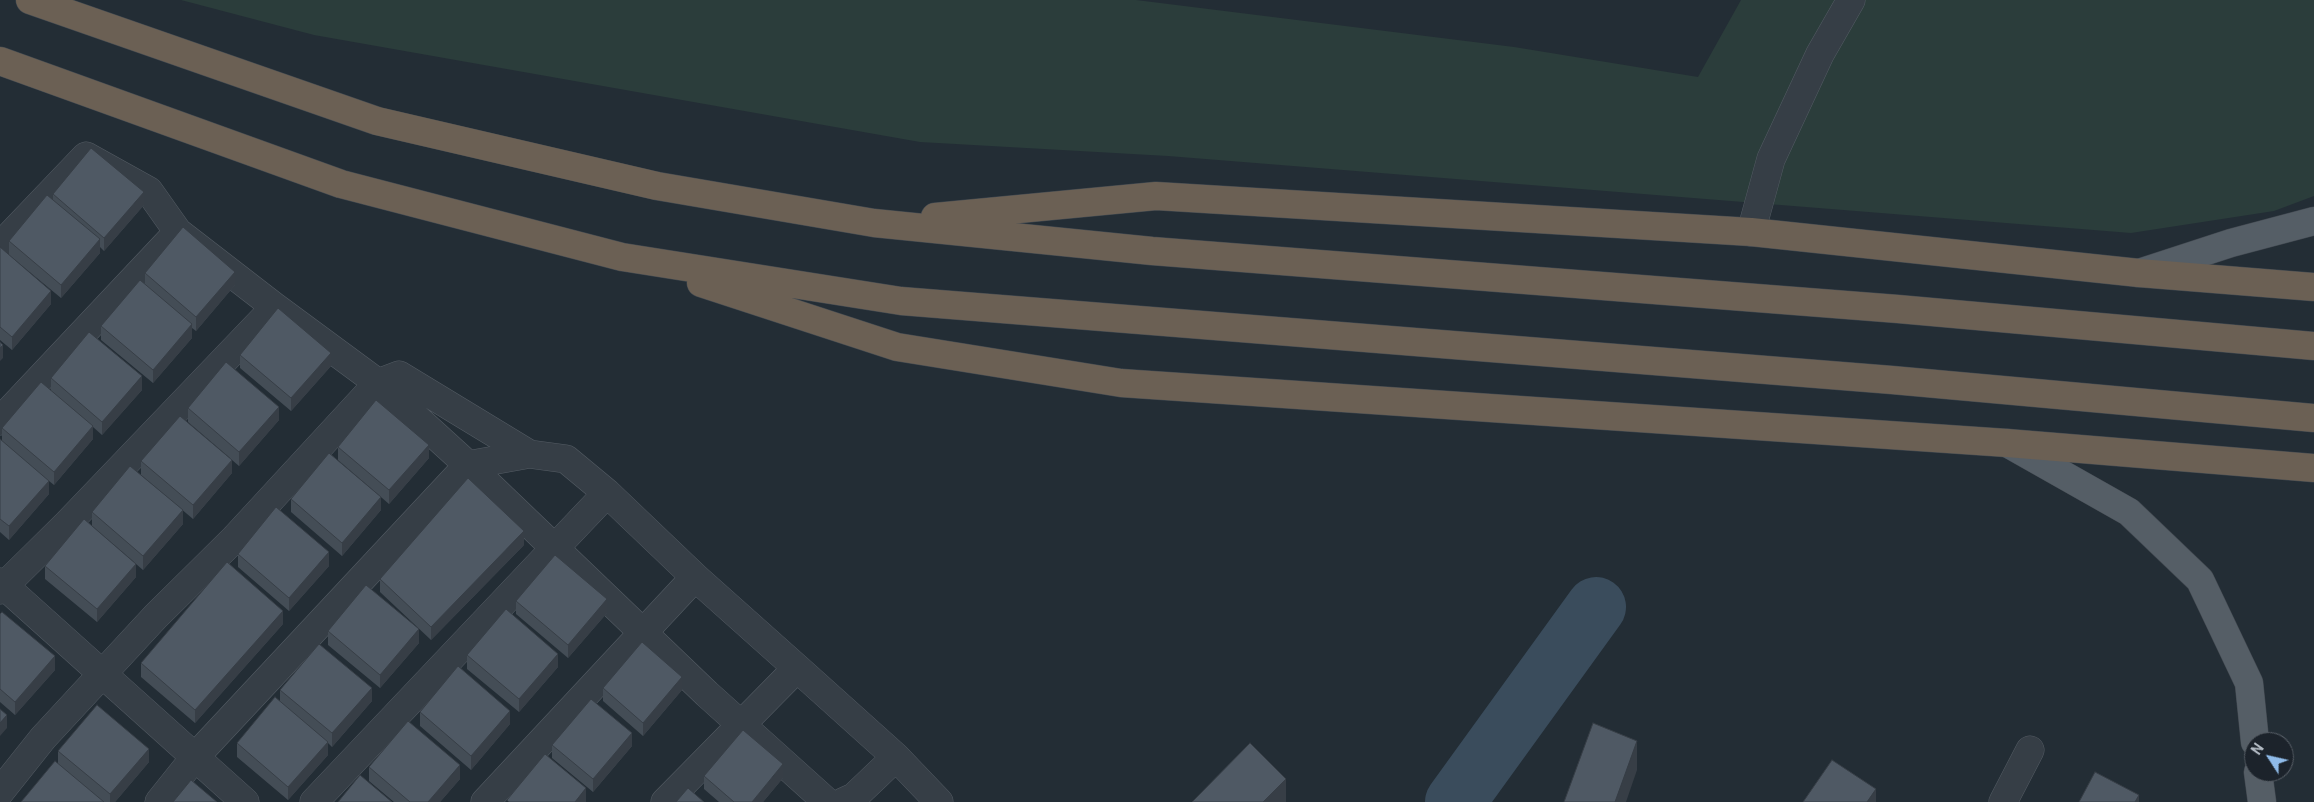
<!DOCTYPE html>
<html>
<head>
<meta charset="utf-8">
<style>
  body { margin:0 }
  #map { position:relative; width:2314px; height:802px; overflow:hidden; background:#232d35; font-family:Roboto,sans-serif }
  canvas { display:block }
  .north { position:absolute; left:2244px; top:732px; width:50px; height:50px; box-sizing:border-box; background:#1c232b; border:1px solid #585f67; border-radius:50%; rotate:305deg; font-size:14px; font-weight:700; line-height:20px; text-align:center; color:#b1b9c2 }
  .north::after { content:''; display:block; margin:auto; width:18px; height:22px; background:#8fbbe9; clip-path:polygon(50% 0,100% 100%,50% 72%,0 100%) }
</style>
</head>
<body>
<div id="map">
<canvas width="2314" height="802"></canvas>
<div class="north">N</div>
</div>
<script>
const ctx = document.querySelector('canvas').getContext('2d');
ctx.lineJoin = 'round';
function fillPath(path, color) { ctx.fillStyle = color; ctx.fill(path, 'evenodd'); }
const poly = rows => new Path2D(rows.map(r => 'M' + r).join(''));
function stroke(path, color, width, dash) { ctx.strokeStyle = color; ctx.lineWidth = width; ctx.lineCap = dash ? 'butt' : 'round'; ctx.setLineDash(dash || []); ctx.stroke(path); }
const green = poly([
  [181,0,1136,0,1514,47,1698,77,1741,0,2314,0,2314,196,2274,211,2131,233,1168,156,920,142,314,35]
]);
const river = poly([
  [1455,802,1596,607]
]);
const minor = poly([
  [1751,232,1771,159,1820,54,1851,0],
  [0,246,86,156,149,191,178,232,275,307,378,383,468,465,707,694,827,802],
  [0,421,178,232],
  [0,582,245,802],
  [0,590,68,523,275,307],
  [896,757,939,802],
  [0,792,43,738,156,616,234,539,378,383,399,375,529,454],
  [159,802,195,757,468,465,529,454,566,459,607,493],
  [314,802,607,493,695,577],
  [485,802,695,577,797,668],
  [665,802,797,668,896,757,854,797,843,802],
  [2003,802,2030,750]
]);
const major = poly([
  [2139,273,2231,243,2314,221],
  [2007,443,2129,512,2200,580,2249,683,2255,742],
  [2258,772,2262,802]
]);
const highway = poly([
  [30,0,377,121,657,186,874,223,1152,251,1898,309,2314,346],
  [0,61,341,184,622,257,901,301,1892,380,2314,418],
  [935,217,1156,196,1751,232,2139,273,2314,287],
  [701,283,897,347,1121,383,2007,443,2314,468]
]);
const wall = poly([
  [53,194,144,205,104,251,100,247,100,253,61,298,9,255,9,241,53,200],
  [0,247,51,304,12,350,0,340],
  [145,273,235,285,196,331,192,328,192,338,153,383,101,340,101,326,145,283],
  [240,355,331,366,291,411,240,368],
  [51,378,142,390,102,435,93,427,93,439,54,485,49,481,49,494,9,540,0,532,0,439,2,441,2,428,51,391],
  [188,408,279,420,239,466,232,460,232,473,193,519,141,475,141,461,230,458,188,422],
  [338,447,429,458,389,504,338,460],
  [291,499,381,510,342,556,291,512],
  [92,512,183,524,143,570,136,564,136,577,97,622,45,579,45,566,134,562,92,526],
  [524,545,431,640,380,592,380,579],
  [238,554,329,566,289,611,238,567],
  [516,601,607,613,568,658,516,614],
  [0,614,55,670,15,715,0,702],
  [283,624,195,723,141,677,141,663],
  [328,631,419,643,380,688,328,645],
  [467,655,558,667,519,712,467,669],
  [603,688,682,690,643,736,603,701],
  [280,690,372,701,332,747,328,743,328,755,288,800,237,757,237,743,280,701],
  [420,712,510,724,471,770,420,726],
  [552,745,632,746,593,792,552,758],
  [58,751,149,762,115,802,21,802,58,763],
  [369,767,460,779,440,802,394,802,369,781],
  [704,776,783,778,763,802,719,802,704,789]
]);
const shadedWall = poly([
  [144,192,144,205,104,251,104,238],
  [100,239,100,253,61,298,61,285],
  [235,272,235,285,196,331,196,317],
  [51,291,51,304,12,350,12,337],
  [192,324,192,338,153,383,153,370],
  [3,345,3,358,0,361,0,348],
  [331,353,331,366,291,411,291,398],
  [142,376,142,390,102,435,102,422],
  [279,407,279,420,239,466,239,452],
  [93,426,93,439,54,485,54,472],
  [429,445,429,458,389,504,389,490],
  [232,460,232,473,193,519,193,505],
  [49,481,49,494,9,540,9,526],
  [381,497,381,510,342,556,342,543],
  [183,510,183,524,143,570,143,556],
  [524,531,524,545,431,640,431,627],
  [329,552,329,566,289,611,289,598],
  [136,564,136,577,97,622,97,609],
  [607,599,607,613,568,658,568,645],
  [283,611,283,624,195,723,195,710],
  [419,629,419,643,380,688,380,675],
  [558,654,558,667,519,712,519,699],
  [55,656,55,670,15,715,15,702],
  [682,677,682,690,643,736,643,723],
  [372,688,372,701,332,747,332,733],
  [510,711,510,724,471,770,471,756],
  [7,715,7,728,0,736,0,723],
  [632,733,632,746,593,792,593,779],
  [1637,741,1637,770,1626,802,1615,802],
  [328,742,328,755,288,800,288,787],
  [149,749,149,762,115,802,110,802,110,794],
  [783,764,783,778,763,802,752,802],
  [460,765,460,779,440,802,428,802],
  [1286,779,1286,802,1263,802],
  [586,788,586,802,575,802],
  [1876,789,1876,802,1867,802],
  [2139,795,2139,802,2135,802]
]);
const building = poly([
  [91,148,144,192,104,238,53,194,91,148],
  [47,195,100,239,61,285,9,241,47,195],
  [183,227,235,272,196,317,145,273,183,227],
  [0,247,51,291,12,337,0,327,0,247],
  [140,280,192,324,153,370,101,326,140,280],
  [278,308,331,353,291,398,240,355,278,308],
  [89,332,142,376,102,422,51,378,89,332],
  [0,342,3,345,0,348,0,342],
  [226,362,279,407,239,452,188,408,226,362],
  [41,382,93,426,54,472,2,428,41,382],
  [376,400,429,445,389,490,338,447,376,400],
  [180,416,232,460,193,505,141,461,180,416],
  [0,439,49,481,9,526,0,519,0,439],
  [329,453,381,497,342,543,291,499,329,453],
  [130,466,183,510,143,556,92,512,130,466],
  [468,478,524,531,431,627,380,579,468,478],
  [276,507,329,552,289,598,238,554,276,507],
  [84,519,136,564,97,609,45,566,84,519],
  [555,555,607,599,568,645,516,601,555,555],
  [227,562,283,611,195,710,141,663,227,562],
  [366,585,419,629,380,675,328,631,366,585],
  [506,609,558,654,519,699,467,655,506,609],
  [2,612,55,656,15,702,0,689,0,614,2,612],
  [642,642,682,677,643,723,603,688,642,642],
  [319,644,372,688,332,733,280,690,319,644],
  [458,666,510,711,471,756,420,712,458,666],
  [275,697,328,742,288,787,237,743,275,697],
  [591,699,632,733,593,779,552,745,591,699],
  [97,705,149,749,110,794,58,751,97,705],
  [0,709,7,715,0,723,0,709],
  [408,721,460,765,428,802,410,802,369,767,408,721],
  [1593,723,1637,741,1615,802,1564,802,1593,723],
  [743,730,783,764,752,802,734,802,704,776,743,730],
  [1250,743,1286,779,1263,802,1192,802,1250,743],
  [545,754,586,788,575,802,509,802,507,800,545,754],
  [1832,760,1876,789,1867,802,1803,802,1832,760],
  [55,761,104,802,21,802,55,761],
  [2095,772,2139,795,2135,802,2079,802,2095,772],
  [360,775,392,802,338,802,360,775],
  [191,780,217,802,173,802,191,780],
  [688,788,704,802,676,802,688,788]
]);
fillPath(green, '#2b3d3b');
stroke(river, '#3a4c5c', 60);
stroke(minor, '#545c64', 29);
stroke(major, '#40474f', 29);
stroke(highway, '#414951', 29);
stroke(minor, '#363e46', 28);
stroke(major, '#555e66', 28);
stroke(highway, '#6b6054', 28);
fillPath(wall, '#444d56');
fillPath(shadedWall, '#373e46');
fillPath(building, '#4f5964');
stroke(building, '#373e46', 1);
</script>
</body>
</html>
